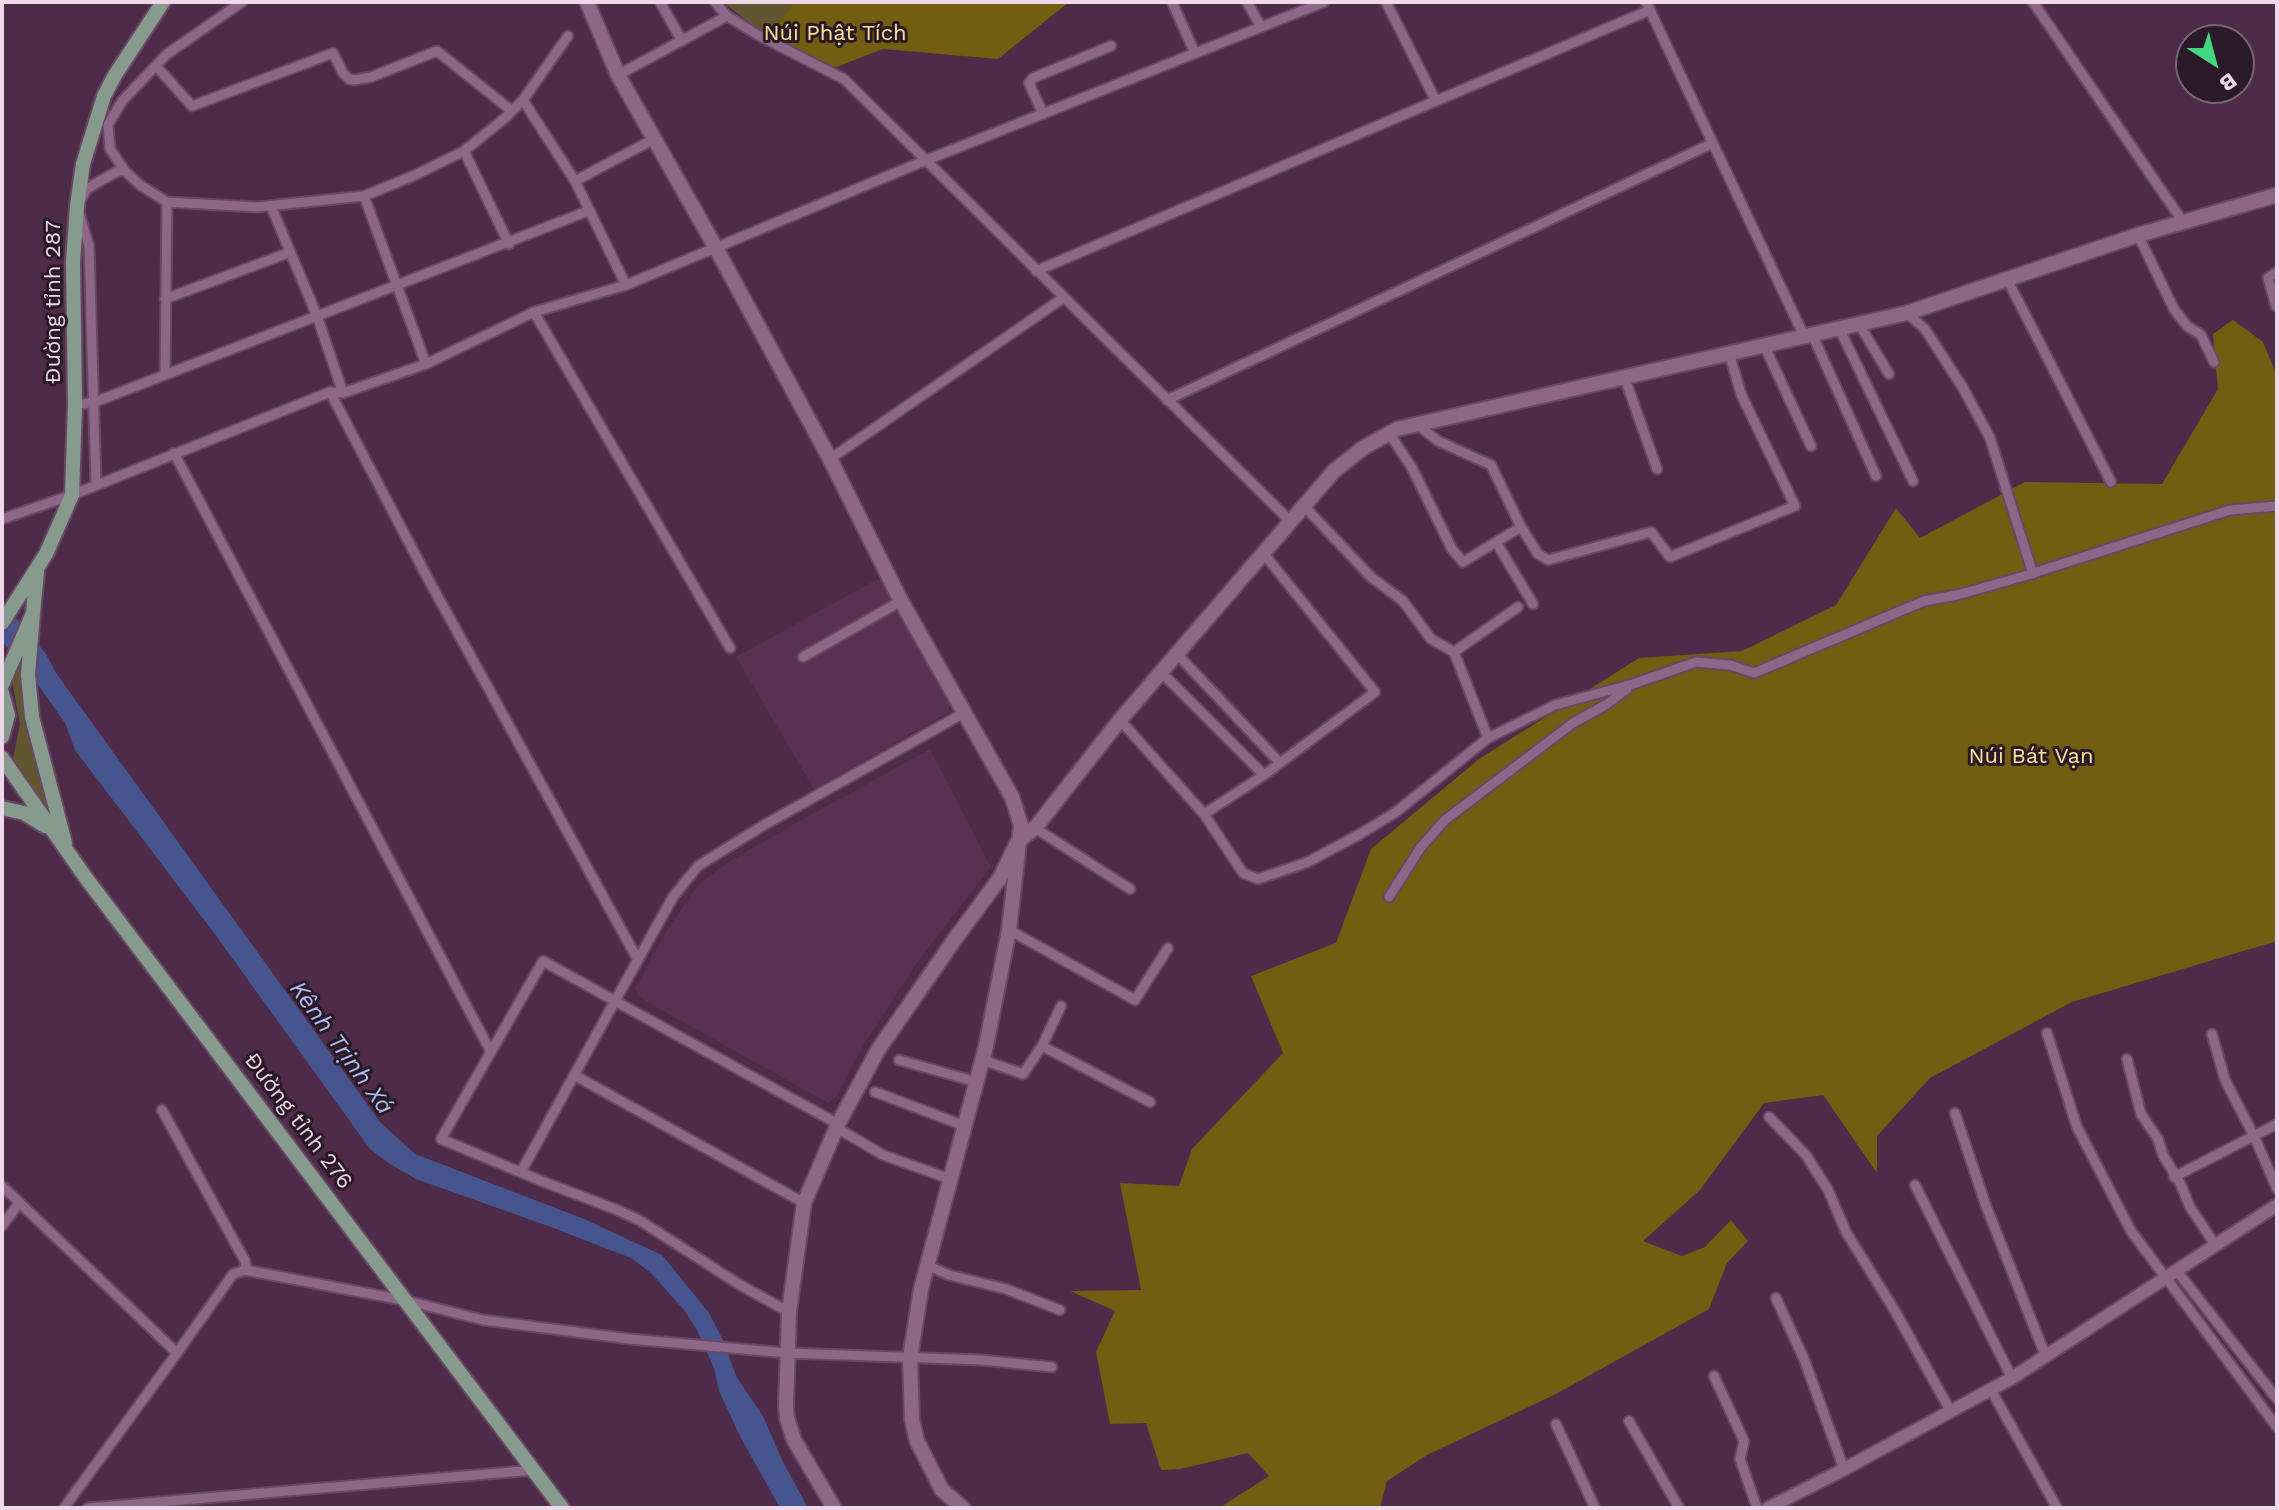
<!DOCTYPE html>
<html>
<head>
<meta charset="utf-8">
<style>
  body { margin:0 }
  #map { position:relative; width:2279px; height:1510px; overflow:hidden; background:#4e2b49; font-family:"Work Sans",sans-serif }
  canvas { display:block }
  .frame { position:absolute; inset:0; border:4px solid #eed8ea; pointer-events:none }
  .north { position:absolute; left:2175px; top:24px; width:80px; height:80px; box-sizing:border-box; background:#2a1a28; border:2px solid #786676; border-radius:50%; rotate:144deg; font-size:22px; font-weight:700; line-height:32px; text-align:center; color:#eed8ea }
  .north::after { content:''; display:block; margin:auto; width:28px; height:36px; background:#42d77c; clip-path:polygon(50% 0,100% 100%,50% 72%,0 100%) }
</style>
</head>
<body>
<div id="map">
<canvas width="2279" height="1510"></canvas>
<div class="frame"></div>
<div class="north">B</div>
</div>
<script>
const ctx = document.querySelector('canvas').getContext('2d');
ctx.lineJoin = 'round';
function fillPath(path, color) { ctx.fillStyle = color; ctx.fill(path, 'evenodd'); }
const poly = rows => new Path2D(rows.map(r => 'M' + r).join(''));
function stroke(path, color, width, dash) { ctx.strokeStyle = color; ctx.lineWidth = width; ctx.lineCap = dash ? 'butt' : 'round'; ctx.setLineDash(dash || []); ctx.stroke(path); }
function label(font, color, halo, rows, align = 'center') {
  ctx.font = font + ' "Work Sans",sans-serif'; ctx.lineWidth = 6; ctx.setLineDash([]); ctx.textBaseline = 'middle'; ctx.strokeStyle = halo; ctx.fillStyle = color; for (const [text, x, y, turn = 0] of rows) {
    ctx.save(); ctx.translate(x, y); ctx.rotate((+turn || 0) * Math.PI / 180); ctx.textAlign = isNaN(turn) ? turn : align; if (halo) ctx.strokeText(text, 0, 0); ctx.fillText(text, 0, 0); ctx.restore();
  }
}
const built = poly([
  [883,576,891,594,888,602,896,612,905,617,951,703,947,713,814,789,736,657],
  [930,749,991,867,919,960,866,1041,836,1097,828,1103,640,998,635,988,667,930,699,884,727,863,787,828]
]);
const green = poly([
  [723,2,794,2,768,37],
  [23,655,28,721,50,814,21,776,13,759,20,724,12,681]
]);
const forest = poly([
  [794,2,1069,2,998,59,883,49,834,68,768,37],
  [2233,320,2263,342,2277,376,2277,941,2072,1002,1930,1078,1877,1136,1877,1173,1823,1095,1764,1103,1700,1190,1643,1241,1682,1256,1705,1247,1731,1220,1748,1241,1727,1263,1709,1309,1556,1394,1427,1455,1387,1481,1380,1508,1219,1508,1269,1476,1248,1453,1180,1469,1161,1470,1146,1423,1110,1424,1096,1352,1115,1311,1070,1291,1141,1290,1120,1183,1179,1186,1192,1149,1283,1053,1251,976,1336,943,1371,849,1479,759,1639,658,1742,651,1836,605,1896,508,1920,538,2025,482,2162,484,2218,389,2213,334]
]);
const water = poly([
  [2,601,46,654,56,673,380,1122,415,1154,584,1219,662,1255,709,1313,723,1340,737,1378,763,1416,782,1460,808,1508,780,1508,741,1438,719,1391,714,1368,697,1330,684,1310,651,1273,631,1258,551,1227,416,1179,390,1164,370,1149,217,937,75,750,65,723,34,679,2,641]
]);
const minor = poly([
  [242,2,167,54,122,101,108,125,110,149,125,171,140,185,167,202,257,207,364,196,413,176,464,151,505,118,523,100,568,36],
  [660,2,682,41],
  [715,2,727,16,758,35,844,79,1291,522],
  [1172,2,1195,53],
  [1247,2,1261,27],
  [1386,2,1436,101],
  [1646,2,1804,336],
  [2033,2,2183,222],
  [156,66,192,106,333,53,343,73,349,79,354,80,371,77,437,51,512,111],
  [618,75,727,16],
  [523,100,575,181,626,285],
  [1043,114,1029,83,1033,78,1111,46],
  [464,151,509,244],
  [575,181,654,139],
  [364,196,426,364],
  [81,199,87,189,100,181,118,171,125,171],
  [271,206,317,316,343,393],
  [80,216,89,246,96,484],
  [2138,235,2174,309,2187,326,2201,335,2214,362],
  [1036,271,1650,10],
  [2007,279,2111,482],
  [165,299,288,253],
  [2276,306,2268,278,2277,272],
  [534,312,730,648],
  [1907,313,1925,329,1963,388,1990,438,2033,574],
  [1859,324,1889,374],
  [1839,328,1913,481],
  [1812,334,1876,476],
  [1764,345,1811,446],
  [165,375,167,202],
  [1624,376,1657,469],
  [330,392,426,575,638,960],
  [1167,400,1713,143],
  [75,405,95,402,588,211],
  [1418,425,1438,441,1491,465,1521,527,1538,554,1548,560,1651,532,1670,557,1795,506,1741,394,1729,353],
  [1389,433,1412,468,1452,549,1463,562,1521,527],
  [174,453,491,1052],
  [830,459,1063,298],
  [1304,506,1371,577,1403,601,1431,639,1454,652,1488,738],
  [2,519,72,495,330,392,343,393,426,364,534,312,626,285,924,161,1324,2],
  [1496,542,1533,604],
  [1454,652,1518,607],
  [1177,654,1280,763],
  [803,657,901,601],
  [1162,673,1264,775],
  [1120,720,1204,814,1243,873,1258,879,1308,862,1360,834,1396,812,1488,738,1555,705,1633,684,1696,662,1730,665,1754,673,1924,601,1957,595,2021,577,2230,510,2277,506],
  [1204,814,1264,775,1375,692,1264,554],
  [1035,828,1130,889],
  [1389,897,1421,847,1445,820,1573,723,1607,704,1627,689],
  [1009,930,1135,1000,1168,948],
  [2047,1033,2077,1127,2131,1231,2277,1427],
  [2212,1034,2225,1080,2255,1138,2277,1189],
  [1042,1046,1150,1102],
  [2127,1059,2141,1114,2158,1139,2163,1155,2181,1185,2190,1207,2216,1246],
  [899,1060,977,1082],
  [983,1060,1023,1074,1042,1046,1061,1006],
  [574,1075,804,1203],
  [875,1092,965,1126],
  [162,1110,245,1261,247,1270],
  [1955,1113,1986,1206,2046,1357],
  [1769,1117,1806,1155,1828,1190,1846,1232,1895,1311,1951,1412],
  [838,1124,615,1001,673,897,698,866,764,825,964,713],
  [837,1128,883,1155,950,1179],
  [521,1172,615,1001,543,961,441,1139,544,1182,615,1209,639,1220,740,1285,789,1312],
  [2174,1177,2277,1124],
  [1915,1185,2012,1378],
  [2,1186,177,1353,233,1274,245,1270,408,1301,483,1320,630,1339,787,1353,981,1360,1052,1367],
  [2,1226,19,1203],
  [929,1266,949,1275,1006,1289,1060,1310],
  [2177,1271,2277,1399],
  [1776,1298,1804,1359,1844,1469],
  [1714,1376,1744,1441,1740,1459,1757,1508],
  [1991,1390,2057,1508],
  [1629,1421,1679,1508],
  [1556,1424,1595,1508],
  [64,1508,177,1353],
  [88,1508,534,1470]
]);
const tertiary = poly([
  [1768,1508,1835,1474,2012,1378,2277,1205]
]);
const secondary = poly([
  [587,2,618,75,716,248,830,459,901,601,1012,797,1021,825,1009,930,986,1046,921,1289,910,1358,912,1420,917,1441,942,1490,963,1508],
  [834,1508,794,1440,787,1418,786,1406,789,1312,804,1203,838,1124,878,1050,955,939,1000,878,1018,841,1035,828,1120,720,1334,471,1363,448,1397,429,1907,313,2138,235,2277,195]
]);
const primary = poly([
  [33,613,28,675,32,717,65,843],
  [2,623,46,554,72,495,75,405,73,262,77,206,83,164,104,96,115,75,163,2],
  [2,685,33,613,37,572],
  [2,693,8,715,2,737],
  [2,758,86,878,562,1508],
  [2,808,24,813,45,826]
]);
const parkNames = [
  ["Núi Phật Tích",835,34],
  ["Núi Bát Vạn",2031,757]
];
const streetNames = [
  ["Đường tỉnh 287",54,302,-90],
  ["Đường tỉnh 276",298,1121,53]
];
const waterNames = [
  ["Kênh Trịnh Xá",341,1048,54]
];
fillPath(built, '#5a3054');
fillPath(green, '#625630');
fillPath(forest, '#735d10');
fillPath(water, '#47558e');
stroke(minor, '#674963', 13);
stroke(tertiary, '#674963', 16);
stroke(secondary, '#674963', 18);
stroke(primary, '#674963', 18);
stroke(minor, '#8e6687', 9);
stroke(tertiary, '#8e6687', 12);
stroke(secondary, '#8e6687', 14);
stroke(primary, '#869b8d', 14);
label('22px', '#fbe296', '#2a1a28', parkNames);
label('22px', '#eed8ea', '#2a1a28', streetNames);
label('italic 24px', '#aebdf0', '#2a1a28', waterNames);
</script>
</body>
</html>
